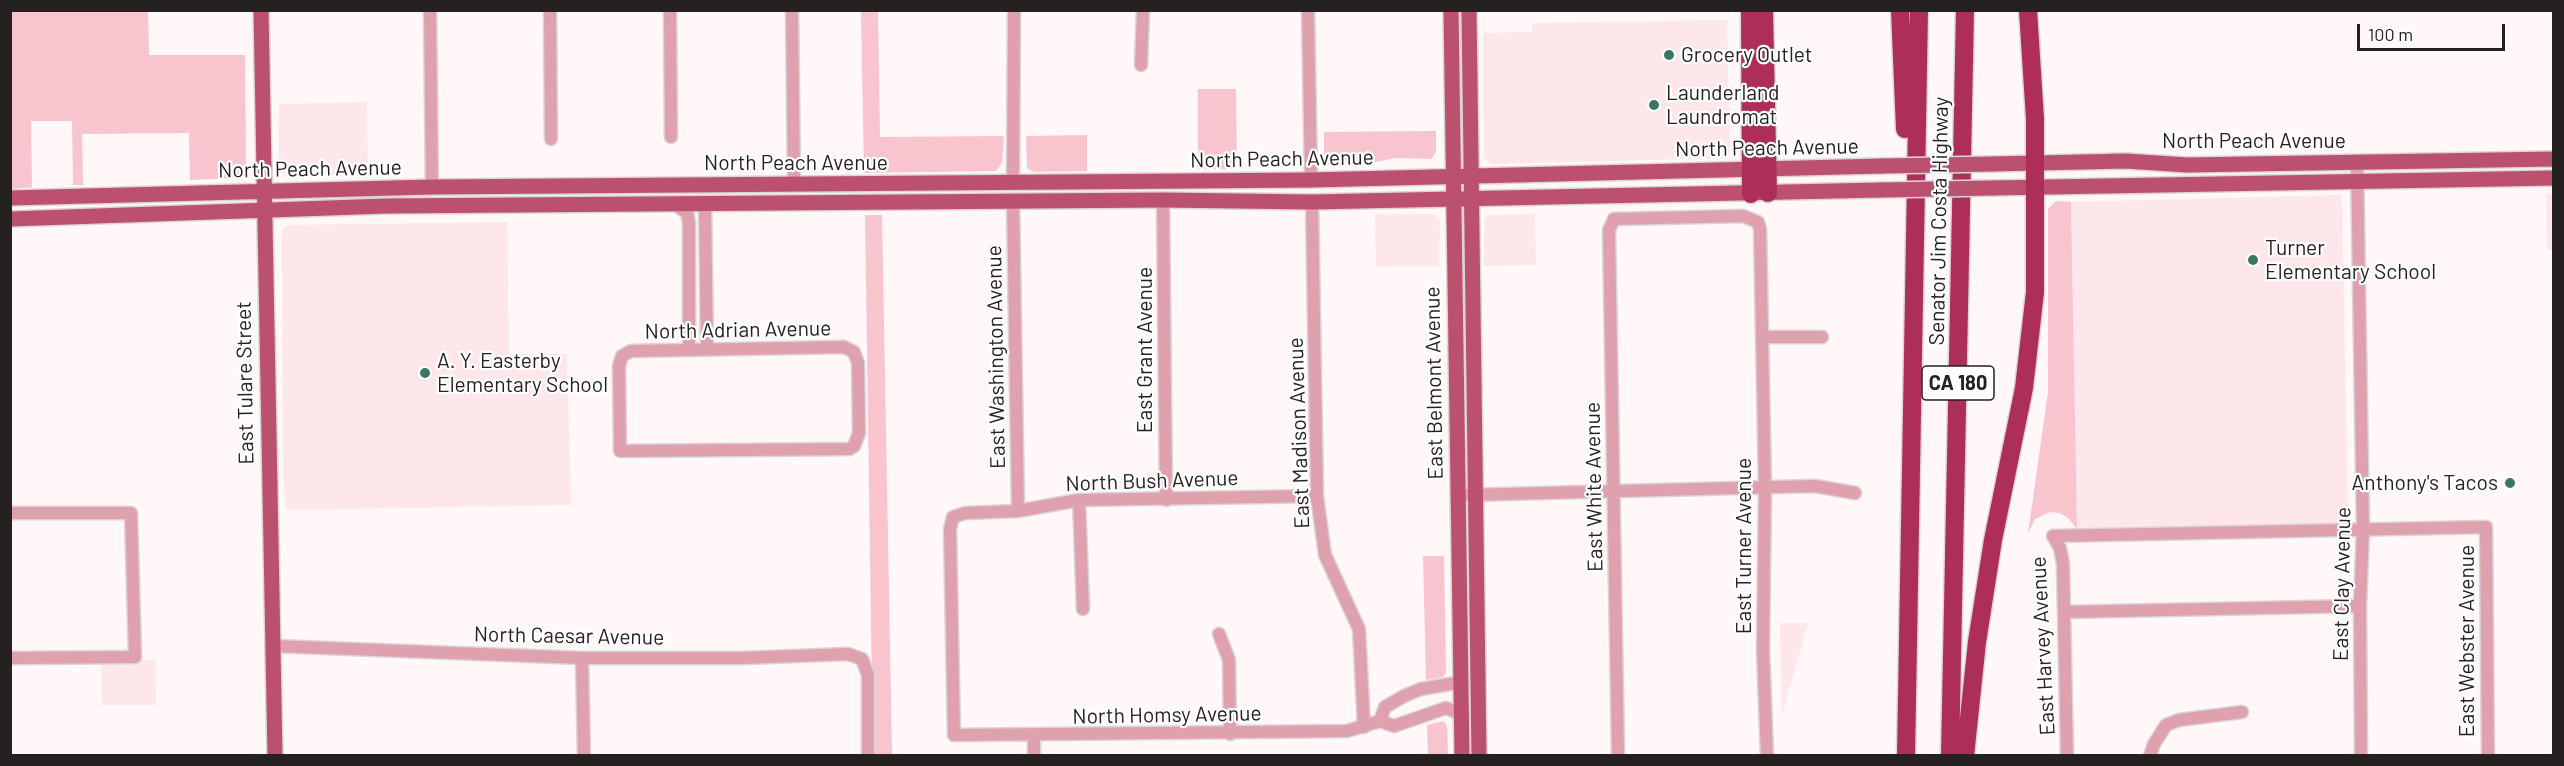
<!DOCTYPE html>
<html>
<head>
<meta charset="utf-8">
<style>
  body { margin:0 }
  #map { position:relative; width:2564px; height:766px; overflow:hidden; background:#fff7f8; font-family:Barlow,sans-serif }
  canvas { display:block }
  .frame { position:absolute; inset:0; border:12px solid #252121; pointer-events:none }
  .scale { position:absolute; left:2357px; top:24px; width:148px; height:27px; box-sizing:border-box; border:3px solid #252121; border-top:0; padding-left:8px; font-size:18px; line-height:21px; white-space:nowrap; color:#252121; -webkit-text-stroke:4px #fff; paint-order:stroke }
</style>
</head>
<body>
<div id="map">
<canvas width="2564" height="766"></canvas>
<div class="frame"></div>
<div class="scale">100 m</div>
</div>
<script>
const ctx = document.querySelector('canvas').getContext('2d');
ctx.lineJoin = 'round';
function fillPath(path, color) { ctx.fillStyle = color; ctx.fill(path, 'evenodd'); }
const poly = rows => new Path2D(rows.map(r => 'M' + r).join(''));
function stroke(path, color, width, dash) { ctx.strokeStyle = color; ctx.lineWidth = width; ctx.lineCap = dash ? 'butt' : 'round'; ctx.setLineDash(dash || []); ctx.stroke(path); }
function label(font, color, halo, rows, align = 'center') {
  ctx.font = font + ' Barlow,sans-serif'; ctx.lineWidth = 4.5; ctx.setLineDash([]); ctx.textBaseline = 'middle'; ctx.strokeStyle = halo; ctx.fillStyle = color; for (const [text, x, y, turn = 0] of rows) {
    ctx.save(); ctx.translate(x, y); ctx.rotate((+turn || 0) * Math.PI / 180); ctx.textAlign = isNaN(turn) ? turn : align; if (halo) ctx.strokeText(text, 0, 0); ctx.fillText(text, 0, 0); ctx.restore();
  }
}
const built = poly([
  [1727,20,1730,154,1725,158,1491,164,1484,157,1483,33,1532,32,1532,23],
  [367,102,368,175,286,176,279,170,279,104],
  [2546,194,2553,194,2553,250,2547,250],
  [2342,195,2348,523,2077,529,2071,202],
  [1375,214,1433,214,1440,220,1439,266,1376,267],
  [1535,214,1536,265,1484,266,1485,219,1490,215],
  [507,222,509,354,567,354,571,505,286,510,283,471,282,229,289,225],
  [1780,623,1808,623,1782,714],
  [155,660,156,705,102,705,101,661]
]);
const green = poly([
  [10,11,148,11,149,55,245,55,246,170,236,178,190,180,189,133,82,134,83,185,73,185,72,121,31,121,32,187,11,189],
  [861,11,878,11,880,137,1004,136,1002,163,996,171,864,173],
  [1198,89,1236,89,1237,169,1198,169],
  [1436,131,1436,152,1431,159,1396,158,1360,165,1324,165,1324,132],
  [1087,135,1087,171,1034,172,1027,168,1026,136],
  [2056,201,2071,202,2077,529,2068,518,2060,513,2050,512,2035,519,2028,534,2048,392,2048,209],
  [865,215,882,215,892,755,873,755],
  [1423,556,1444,556,1446,673,1443,677,1426,680],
  [1443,721,1447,726,1448,755,1428,755,1427,725]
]);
const minor = poly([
  [430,10,432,187],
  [550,10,551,139],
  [670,10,671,137],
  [792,10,794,183],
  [1308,10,1311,180],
  [1141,65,1143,10],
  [2357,161,2363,530,2360,606,2361,756],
  [1013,182,1014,10],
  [1163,200,1166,500],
  [1013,201,1018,511],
  [1312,202,1317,496,1325,555,1359,629,1364,727],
  [673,203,687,213,689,222,689,350],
  [705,203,707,350],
  [1763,337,1822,337],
  [844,347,854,352,858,363,859,433,854,446,849,449,620,451,619,366,622,356,631,351,844,347],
  [1467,495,1815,486,1855,493],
  [1317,496,1079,500,1018,511,965,513,953,517,950,529,954,735,1347,731,1380,721,1394,726,1446,708,1461,714],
  [1079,500,1083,609],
  [10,513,131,513,135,657,10,658],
  [2053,536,2486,527,2488,756],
  [2053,536,2060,548,2063,564,2067,756],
  [2064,612,2360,606],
  [1219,634,1229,660,1230,734],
  [274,646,582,658,742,658,848,654,862,659,868,675,868,756],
  [582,658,584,756],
  [1380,721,1385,707,1404,696,1421,689,1456,683,1461,678],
  [1034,756,1034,736],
  [1618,756,1609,230,1614,219,1743,216,1758,222,1760,229,1765,487,1763,650,1767,756],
  [2150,756,2154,744,2166,725,2179,720,2242,712]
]);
const major = poly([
  [261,10,275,756],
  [1451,10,1462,756],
  [1469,10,1479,756],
  [1992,164,2126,161,2187,165,2554,159],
  [1992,188,2554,178],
  [10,198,432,187,1311,180,1882,166],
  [10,219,386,206,1163,200,1312,202,1881,190]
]);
const highway = poly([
  [1750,10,1751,194],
  [1764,10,1768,193],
  [1900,10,1905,129],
  [1906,756,1919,10],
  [1950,756,1965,10],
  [1965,756,1977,642,1993,540,2024,388,2035,292,2035,119,2028,10]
]);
const majorBridge = poly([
  [1882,166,1992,164],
  [1881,190,1992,188]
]);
const markers = [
  [1669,55,6,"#3a7661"],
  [1654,105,6,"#3a7661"],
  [2253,260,6,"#3a7661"],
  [425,373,6,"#3a7661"],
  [2510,483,6,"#3a7661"]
];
const shields = [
  [1958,383,72]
];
const shieldNames = [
  ["CA 180",1958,383]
];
const poiNames = [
  ["Grocery Outlet",1681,55],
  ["Launderland",1666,93],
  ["Laundromat",1666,117],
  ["Turner",2265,248],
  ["Elementary School",2265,272],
  ["A. Y. Easterby",437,361],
  ["Elementary School",437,385],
  ["Anthony's Tacos",2498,483,"right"]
];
const streetNames = [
  ["North Peach Avenue",2254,141],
  ["North Peach Avenue",1767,148,-1],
  ["North Peach Avenue",1282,159,-1],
  ["North Peach Avenue",796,163],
  ["North Peach Avenue",310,169,-1],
  ["Senator Jim Costa Highway",1939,221,-89],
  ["North Adrian Avenue",738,330,-1],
  ["East Grant Avenue",1145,350,-90],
  ["East Washington Avenue",996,357,-91],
  ["East Tulare Street",245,383,-91],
  ["East Belmont Avenue",1434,383,-91],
  ["East Madison Avenue",1299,433,-92],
  ["North Bush Avenue",1152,481,-2],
  ["East White Avenue",1594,487,-91],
  ["East Turner Avenue",1744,546,-90],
  ["East Clay Avenue",2342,584,-89],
  ["North Caesar Avenue",569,636,1],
  ["East Webster Avenue",2467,641,-90],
  ["East Harvey Avenue",2043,646,-93],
  ["North Homsy Avenue",1167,715,-1]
];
fillPath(built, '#fde7eb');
fillPath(green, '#f8c4ce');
stroke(minor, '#dcd5d6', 15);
stroke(major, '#dcd5d6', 18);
stroke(highway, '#dcd5d6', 21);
stroke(minor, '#dea1ad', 12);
stroke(major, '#bc516f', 15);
stroke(highway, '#ad2e59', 18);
stroke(majorBridge, '#dcd5d6', 18, []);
stroke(majorBridge, '#bc516f', 15);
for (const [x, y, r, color] of markers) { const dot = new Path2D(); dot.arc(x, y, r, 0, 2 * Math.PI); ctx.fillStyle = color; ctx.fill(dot); stroke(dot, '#fff', 2); }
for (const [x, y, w] of shields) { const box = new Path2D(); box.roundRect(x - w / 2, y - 17, w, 34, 4.5); ctx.fillStyle = '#fff'; ctx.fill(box); stroke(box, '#252121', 1.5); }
label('bold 20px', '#252121', null, shieldNames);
label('21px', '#252121', '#fff', poiNames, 'left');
label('21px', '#252121', '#fff', streetNames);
</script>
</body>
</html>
